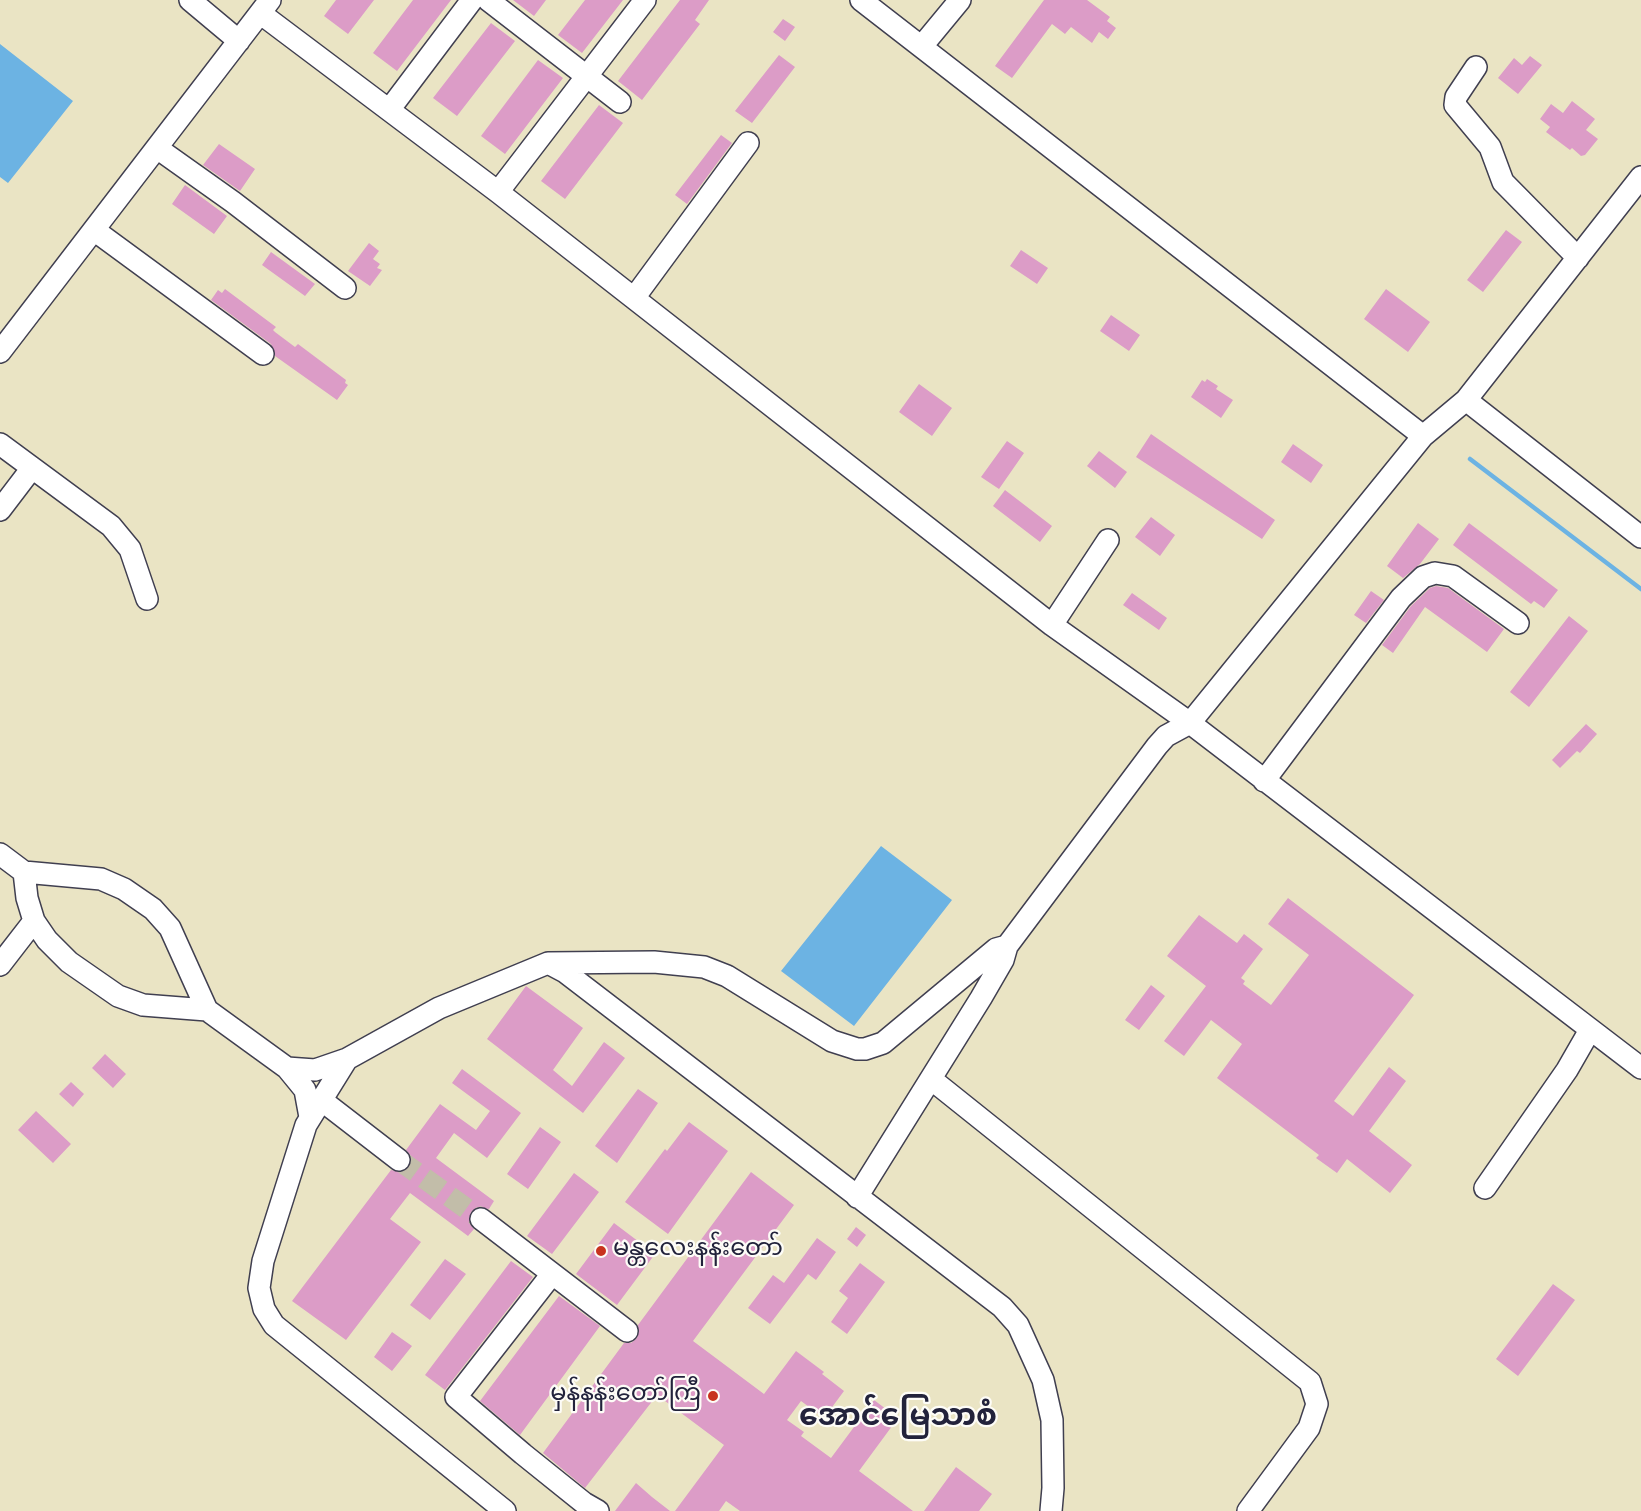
<!DOCTYPE html>
<html>
<head>
<meta charset="utf-8">
<style>
  body { margin:0 }
  canvas { display:block; background:#eae4c4 }
</style>
</head>
<body>
<canvas width="1641" height="1511"></canvas>
<script>
const ctx = document.querySelector('canvas').getContext('2d');
ctx.lineJoin = 'round';
function fillPath(path, color) { ctx.fillStyle = color; ctx.fill(path, 'evenodd'); }
const poly = rows => new Path2D(rows.map(r => 'M' + r).join(''));
function stroke(path, color, width, dash) { ctx.strokeStyle = color; ctx.lineWidth = width; ctx.lineCap = dash ? 'butt' : 'round'; ctx.setLineDash(dash || []); ctx.stroke(path); }
function label(font, color, halo, rows, align = 'center') {
  ctx.font = font + ' "Indie Flower","Noto Sans Myanmar",sans-serif'; ctx.lineWidth = 4.5; ctx.setLineDash([]); ctx.textBaseline = 'middle'; ctx.strokeStyle = halo; ctx.fillStyle = color; for (const [text, x, y, turn = 0] of rows) {
    ctx.save(); ctx.translate(x, y); ctx.rotate((+turn || 0) * Math.PI / 180); ctx.textAlign = isNaN(turn) ? turn : align; if (halo) ctx.strokeText(text, 0, 0); ctx.fillText(text, 0, 0); ctx.restore();
  }
}
const water = poly([
  [0,44,73,101,8,183,0,177],
  [881,846,952,900,854,1026,781,971]
]);
const stream = poly([
  [1470,459,1641,589]
]);
const building = poly([
  [336,0,374,0,348,34,324,16],
  [413,0,451,0,397,71,373,53],
  [513,0,546,0,534,16],
  [585,0,623,0,582,53,558,35],
  [680,0,709,0,695,20,700,24,642,100,618,81],
  [1044,0,1087,0,1110,17,1107,21,1116,28,1108,39,1099,32,1092,43,1071,27,1065,34,1052,24,1012,78,995,66],
  [783,19,795,27,785,41,773,32],
  [491,23,515,41,457,116,433,98],
  [779,55,795,67,752,123,735,111],
  [1530,56,1542,65,1518,94,1498,78,1514,58,1522,65],
  [538,60,563,78,505,154,481,136],
  [1572,101,1595,119,1586,130,1598,139,1585,155,1581,156,1572,148,1570,150,1546,132,1550,127,1540,119,1551,104,1563,113],
  [599,105,623,123,565,199,541,181],
  [721,135,732,143,687,204,675,195],
  [219,144,255,169,240,191,203,165],
  [185,185,227,216,214,234,172,204],
  [1506,230,1522,242,1483,292,1467,280],
  [369,243,379,251,373,259,380,264,377,268,382,270,370,286,348,271],
  [1021,250,1048,268,1037,284,1010,266],
  [271,252,315,284,305,296,262,265],
  [225,289,276,327,273,330,275,332,295,347,298,344,346,380,345,383,348,385,337,400,275,356,271,344,211,300,218,290,222,293],
  [1386,289,1430,322,1408,352,1364,319],
  [1111,315,1140,335,1129,351,1100,331],
  [1207,379,1218,386,1216,389,1233,400,1221,418,1191,397,1202,380,1205,382],
  [919,384,952,408,932,436,899,412],
  [1151,434,1275,520,1262,539,1136,457],
  [1007,441,1024,453,999,489,981,477],
  [1293,444,1323,465,1311,483,1281,462],
  [1099,451,1127,472,1115,488,1087,466],
  [1005,490,1052,526,1040,542,993,506],
  [1151,517,1175,535,1160,556,1135,537],
  [1418,523,1439,539,1420,564,1403,578,1387,566],
  [1469,523,1558,590,1544,608,1534,601,1531,604,1453,545],
  [1436,586,1448,588,1504,629,1487,652,1425,607,1393,653,1382,645,1411,606,1430,588],
  [1371,591,1384,600,1366,623,1354,615],
  [1132,593,1167,618,1159,630,1123,605],
  [1569,616,1588,631,1529,707,1510,692],
  [1586,724,1597,734,1580,753,1577,751,1560,768,1552,760],
  [1288,898,1414,995,1334,1101,1353,1116,1389,1067,1406,1081,1369,1131,1412,1165,1390,1193,1347,1159,1337,1173,1316,1158,1319,1155,1217,1078,1242,1044,1211,1020,1184,1056,1164,1041,1206,986,1167,956,1199,915,1237,943,1244,934,1263,949,1241,978,1245,981,1243,984,1271,1005,1309,955,1268,924],
  [1151,985,1165,996,1139,1030,1125,1020],
  [526,986,583,1028,553,1070,572,1086,604,1042,625,1058,583,1113,487,1039],
  [105,1054,126,1074,113,1088,92,1068],
  [462,1069,521,1113,487,1158,454,1133,436,1158,494,1201,489,1209,477,1207,471,1212,469,1223,474,1229,468,1236,410,1193,390,1219,421,1242,346,1340,292,1301,391,1170,403,1172,409,1167,411,1156,406,1150,440,1104,476,1130,490,1111,452,1083],
  [71,1082,84,1094,73,1107,59,1094],
  [638,1089,658,1103,617,1163,595,1146],
  [36,1111,71,1144,53,1163,18,1130],
  [689,1122,728,1151,668,1234,625,1202,665,1149,667,1151],
  [540,1127,561,1142,528,1189,507,1174],
  [751,1172,794,1205,693,1341,764,1394,796,1351,824,1372,822,1374,844,1391,824,1418,801,1401,787,1420,804,1432,801,1436,831,1458,874,1400,898,1418,859,1471,913,1511,740,1511,726,1501,719,1511,675,1511,724,1445,657,1395,585,1488,543,1453,624,1343,631,1343,637,1338,638,1325],
  [574,1173,599,1192,552,1254,527,1236],
  [614,1223,655,1254,617,1305,576,1274],
  [856,1227,866,1235,857,1247,847,1239],
  [817,1238,836,1252,816,1280,808,1274,770,1324,748,1308,773,1275,784,1283],
  [445,1259,466,1274,430,1320,410,1305],
  [511,1261,533,1277,445,1390,425,1375],
  [860,1263,885,1282,847,1334,831,1322,848,1298,839,1291],
  [1553,1284,1575,1300,1518,1376,1496,1359],
  [559,1296,600,1326,520,1435,480,1401],
  [392,1332,412,1346,392,1371,374,1357],
  [956,1467,992,1494,979,1511,924,1511],
  [636,1483,652,1497,670,1511,615,1511]
]);
const minorTunnel = poly([
  [399,1160,481,1219]
]);
const minor = poly([
  [190,0,239,41],
  [488,0,620,102],
  [861,0,1423,436],
  [260,13,498,192,1052,625,1190,723,1641,1068],
  [922,46,960,0],
  [1476,67,1456,97,1455,105,1490,147,1503,182,1578,258],
  [389,110,472,0],
  [157,148,233,202,345,288],
  [498,192,645,0],
  [94,230,263,354],
  [634,298,748,143],
  [0,352,270,0],
  [1466,400,1641,537],
  [0,444,111,526,130,549,147,599],
  [0,510,32,468],
  [1052,625,1108,540],
  [1264,781,1401,598,1423,577,1435,573,1453,576,1518,623],
  [0,854,24,872,101,879,124,889,153,909,170,928,207,1010,287,1068,305,1090,310,1117],
  [24,872,27,898,34,921,47,940,69,962,118,996,143,1005,207,1010],
  [548,963,654,962,704,967,727,976,832,1041,857,1049,865,1049,883,1043,996,949,1007,946],
  [0,965,34,921],
  [287,1068,315,1070,347,1059],
  [931,1079,1310,1382,1317,1404,1309,1428,1248,1511],
  [320,1099,399,1160],
  [1485,1188,1567,1070,1590,1030],
  [857,1197,981,998,1003,960,1007,946,1157,746,1166,736,1190,723,1423,436,1466,400,1641,177],
  [481,1219,627,1331],
  [552,1274,456,1397,523,1454,584,1503,598,1511],
  [505,1511,274,1325,264,1309,259,1288,263,1261,306,1125,347,1059,439,1008,548,963,565,972,1002,1307,1018,1325,1043,1380,1052,1420,1053,1488,1051,1511]
]);
const markers = [
  [601,1251,6,"#c8321e"],
  [713,1396,6,"#c8321e"]
];
const poiNames = [
  ["မန္တလေးနန်းတော်",613,1251],
  ["မှန်နန်းတော်ကြီ",701,1396,"right"]
];
const districtNames = [
  ["အောင်မြေသာစံ",898,1420]
];
fillPath(water, '#6cb3e3');
stroke(stream, '#6cb3e3', 4.5);
fillPath(building, '#dc9cc7');
stroke(minorTunnel, '#c2bda9', 21, [21, 10]);
stroke(minor, '#403f50', 24);
stroke(minor, '#fff', 21);
for (const [x, y, r, color] of markers) { const dot = new Path2D(); dot.arc(x, y, r, 0, 2 * Math.PI); ctx.fillStyle = color; ctx.fill(dot); stroke(dot, '#fdfcf7', 2); }
label('24px', '#22223b', '#fdfcf7', poiNames, 'left');
label('bold 30px', '#22223b', '#fdfcf7', districtNames);
</script>
</body>
</html>
